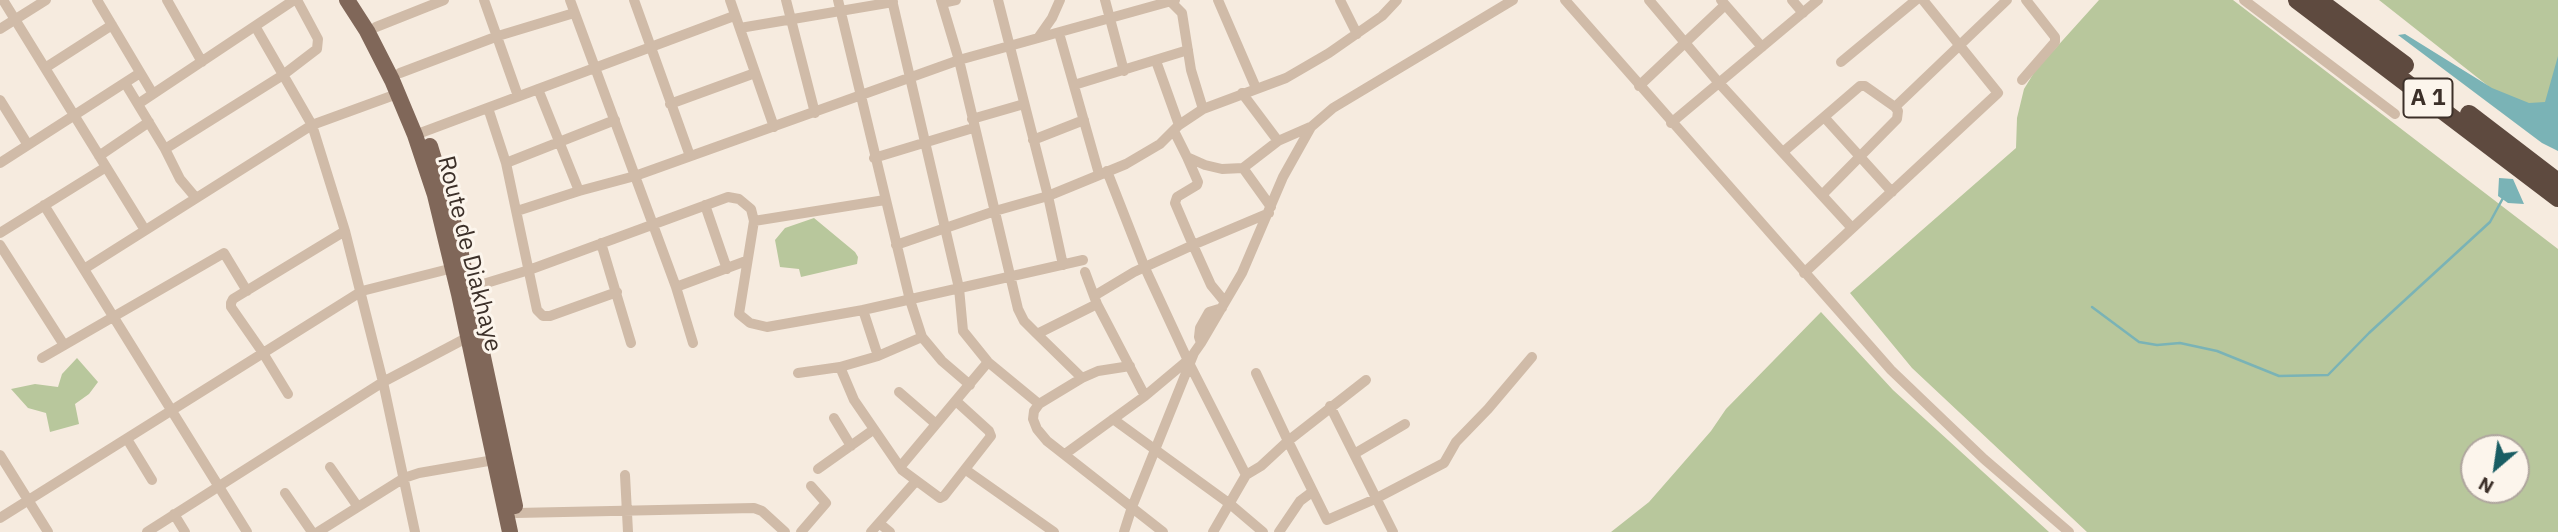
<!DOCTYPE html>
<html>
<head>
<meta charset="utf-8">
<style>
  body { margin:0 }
  #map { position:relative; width:2558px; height:532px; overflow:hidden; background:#f6ebdf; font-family:"IBM Plex Sans",sans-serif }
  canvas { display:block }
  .north { position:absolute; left:2460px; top:434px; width:70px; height:70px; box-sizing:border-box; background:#fcf5ec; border:2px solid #afa69e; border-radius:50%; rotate:209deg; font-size:19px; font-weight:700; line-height:28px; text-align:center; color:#3c3029 }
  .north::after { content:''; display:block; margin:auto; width:24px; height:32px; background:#195d63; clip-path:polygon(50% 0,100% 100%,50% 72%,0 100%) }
</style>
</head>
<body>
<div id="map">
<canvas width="2558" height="532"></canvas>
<div class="north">N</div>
</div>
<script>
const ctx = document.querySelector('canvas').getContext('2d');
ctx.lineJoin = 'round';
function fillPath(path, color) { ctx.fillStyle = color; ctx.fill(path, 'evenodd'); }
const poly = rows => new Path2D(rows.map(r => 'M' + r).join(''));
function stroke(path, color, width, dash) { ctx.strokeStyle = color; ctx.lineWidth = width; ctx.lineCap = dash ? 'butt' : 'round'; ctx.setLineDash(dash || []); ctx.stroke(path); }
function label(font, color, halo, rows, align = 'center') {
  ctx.font = font + ' "IBM Plex Sans",sans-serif'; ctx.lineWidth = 6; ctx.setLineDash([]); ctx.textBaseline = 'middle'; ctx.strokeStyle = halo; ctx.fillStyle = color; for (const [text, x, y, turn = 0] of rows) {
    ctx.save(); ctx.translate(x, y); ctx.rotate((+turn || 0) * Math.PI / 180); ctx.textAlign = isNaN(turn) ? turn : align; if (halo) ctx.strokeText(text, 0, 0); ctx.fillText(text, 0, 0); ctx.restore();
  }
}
const green = poly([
  [2099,0,2233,0,2558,249,2558,532,2087,532,1912,368,1850,293,2016,148,2017,118,2024,89,2035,71],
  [2474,448,2516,448,2516,490,2474,490],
  [2379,0,2558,0,2558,141],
  [814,218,855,252,858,257,857,264,801,277,799,269,780,267,775,240,785,228],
  [1821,312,1893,390,2049,532,1611,532,1649,502,1711,431,1726,409],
  [77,358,98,382,89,394,75,404,79,424,50,432,46,413,28,408,11,389,35,384,58,387,62,374]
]);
const water = poly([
  [2405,34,2492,88,2529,103,2545,102,2558,56,2558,151,2542,143,2398,35],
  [2499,178,2513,179,2524,204,2508,203,2498,196]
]);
const stream = poly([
  [2092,307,2139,342,2157,345,2180,343,2217,351,2279,376,2328,375,2369,333,2490,222,2503,198]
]);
const street = poly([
  [3,0,145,230],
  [97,0,153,94],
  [167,0,202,62],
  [484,0,518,96],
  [570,0,676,287,693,343],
  [634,0,690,156],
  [730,0,774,127],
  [786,0,815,113],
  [838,0,910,300,922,337,942,361,970,385],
  [892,0,959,288,963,331,988,362,1039,404],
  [941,0,959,60,1018,309,1024,321,1037,334],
  [998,0,1048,196,1063,265],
  [1105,0,1124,71],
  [1218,0,1256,88],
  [1340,0,1357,34],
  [1565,0,1891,370,1984,459,2069,532],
  [1649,0,1719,83,1852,228],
  [1721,0,1762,47],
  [1792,0,1803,13],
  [2244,0,2395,114],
  [1170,1,1182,13,1191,70,1203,109],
  [942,3,956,0],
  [255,26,312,125,345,231,383,382,415,532],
  [376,27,444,0],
  [740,28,893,2],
  [0,29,46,0],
  [1059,33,1099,174],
  [1038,38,1052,18,1060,0],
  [1156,61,1179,125],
  [1841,62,1916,0],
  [45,68,112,25],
  [400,73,498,36,574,13],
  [2022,80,2055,42,2055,37,2026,0],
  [125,83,165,149,180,179,196,198],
  [1074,85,1188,50],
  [1639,86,1725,5],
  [538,89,579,191],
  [1242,93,1278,141],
  [0,100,28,145],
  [138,104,294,0],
  [670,104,755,73],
  [488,108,506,163,537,310,543,316,550,316,617,292],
  [972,119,1024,104],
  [1671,123,1818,0],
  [1174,131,1187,157],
  [415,135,734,16],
  [1033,140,1084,120],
  [165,149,283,75,317,49,318,39,297,0],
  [1783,152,1824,117],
  [99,156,149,122],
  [874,158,973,128],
  [0,163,140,73],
  [506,163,615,120],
  [1243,168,1271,207],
  [1107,171,1145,268,1190,365,1246,475],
  [1892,192,1824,117,1860,86,1865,86,1895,107],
  [1822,195,1897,119,1898,111,1895,107,2007,0],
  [44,205,247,532],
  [705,205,727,269],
  [517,211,579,191,635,176,959,60,1175,0],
  [1269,213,1193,245,1175,203,1177,197,1197,185,1198,182,1187,157,1205,165,1222,169,1243,168,1278,141,1310,127],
  [754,221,885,200],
  [0,233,106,167],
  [601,243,631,343],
  [0,245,64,345],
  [896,245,995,211,1048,196,1126,164,1160,144,1179,125,1203,109,1286,78,1329,53,1382,16,1397,0],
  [84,269,312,125,397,94],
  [1085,272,1097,304,1145,396],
  [1804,273,1998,93,1923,0],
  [676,287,746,261],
  [470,288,529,270,728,197,739,199,751,209,754,221,739,314,750,323,767,327,863,310,878,356],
  [1094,296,1134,272,1193,245,1211,285,1225,302],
  [863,310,1083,260],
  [1201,343,1242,273,1283,177,1311,127,1333,108,1513,0],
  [42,358,224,253,247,291],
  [1130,366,1098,371,1082,378,1039,404,1034,411,1033,419,1037,429,1047,441,1163,532],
  [840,367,854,400,902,470,940,498,944,496,991,436,989,431,956,401],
  [798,373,840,367,878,356,922,337],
  [1256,373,1288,441,1366,380],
  [1082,378,1037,334,1097,304],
  [899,392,936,424],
  [288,394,263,353,231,307,231,303,233,299,345,231],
  [1330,406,1393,532],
  [834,418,851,446],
  [1113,419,1230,504,1263,532],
  [127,439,152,480],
  [1065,454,1145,396,1188,360],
  [1354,454,1405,424],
  [0,455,48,532],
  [901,466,988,362],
  [330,467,358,507],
  [818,469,873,430],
  [966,470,1054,532],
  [625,475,628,532],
  [285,493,312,532],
  [516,513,754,508,762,511,785,532],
  [174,514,185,532],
  [0,518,362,291,453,268],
  [879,523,890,532],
  [147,532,383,382,472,335],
  [318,532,404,478,419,473,494,460],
  [801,532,826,503,811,486],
  [871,532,916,481],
  [1124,532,1132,507,1194,353,1201,343,1199,337,1200,328,1209,312,1222,308],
  [1213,532,1246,475,1261,466,1288,441,1327,520,1375,499,1444,463,1456,442,1488,409,1532,357],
  [1279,532,1300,501,1312,492]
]);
const primary = poly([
  [347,0,367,31,392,80,415,135,435,195,459,294,510,532],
  [430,146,456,231,515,506]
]);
const highway = poly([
  [2297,0,2558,198],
  [2318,0,2405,65],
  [2469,114,2558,182]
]);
const shields = [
  [2428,98,49]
];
const shieldNames = [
  ["A 1",2428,98]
];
const streetNames = [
  ["Route de Diakhaye",469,254,76]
];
fillPath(green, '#b8c79c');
fillPath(water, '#7ab3b6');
stroke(stream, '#7ab3b6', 2.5);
stroke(street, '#d0bba8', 10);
stroke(primary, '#806759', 16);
stroke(highway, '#5e4a3f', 18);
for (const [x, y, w] of shields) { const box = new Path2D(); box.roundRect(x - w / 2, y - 19.5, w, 39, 5); ctx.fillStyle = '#fcf5ec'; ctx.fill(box); stroke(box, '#3c3029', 2); }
label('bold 23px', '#3c3029', null, shieldNames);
label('24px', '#3c3029', '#fcf5ec', streetNames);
</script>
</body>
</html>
